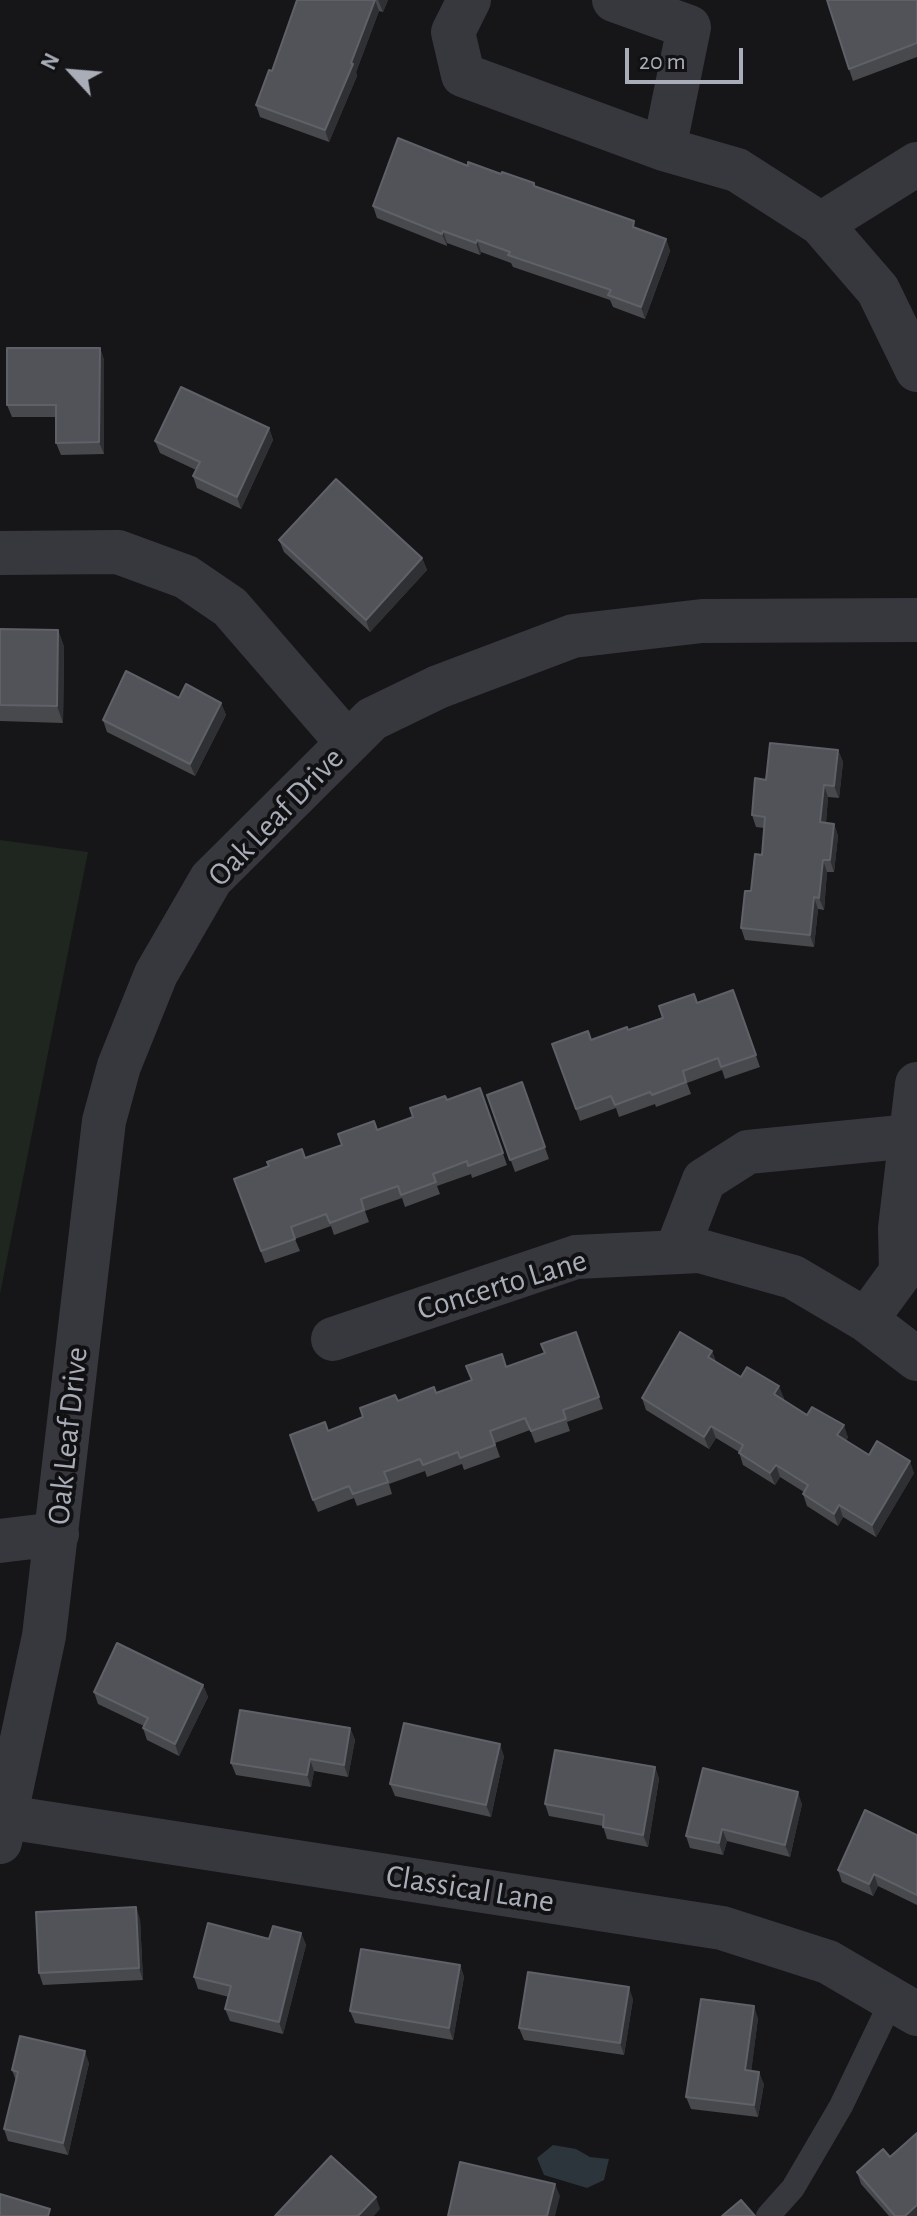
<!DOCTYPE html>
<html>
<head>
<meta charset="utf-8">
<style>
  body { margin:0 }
  #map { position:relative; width:917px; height:2216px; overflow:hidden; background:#161618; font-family:"Alegreya Sans",sans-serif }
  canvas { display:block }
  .north { position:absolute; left:32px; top:32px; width:80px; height:80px; -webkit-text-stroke:6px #111113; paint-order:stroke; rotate:296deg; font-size:22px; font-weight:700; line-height:32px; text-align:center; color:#a8adb8 }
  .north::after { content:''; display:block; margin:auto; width:28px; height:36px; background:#a8adb8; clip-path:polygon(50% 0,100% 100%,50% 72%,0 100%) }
  .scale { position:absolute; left:625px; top:48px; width:118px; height:36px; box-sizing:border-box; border:4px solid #a8adb8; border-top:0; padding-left:10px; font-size:24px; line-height:28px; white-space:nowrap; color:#a8adb8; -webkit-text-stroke:6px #111113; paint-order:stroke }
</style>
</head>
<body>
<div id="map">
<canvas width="917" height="2216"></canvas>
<div class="north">N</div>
<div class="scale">20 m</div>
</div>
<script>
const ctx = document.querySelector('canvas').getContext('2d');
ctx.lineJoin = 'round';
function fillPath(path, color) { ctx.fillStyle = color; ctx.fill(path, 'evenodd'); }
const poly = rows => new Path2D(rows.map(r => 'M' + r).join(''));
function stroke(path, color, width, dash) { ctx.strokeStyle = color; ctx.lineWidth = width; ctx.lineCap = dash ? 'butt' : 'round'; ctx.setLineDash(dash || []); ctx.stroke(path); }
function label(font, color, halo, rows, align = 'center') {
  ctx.font = font + ' "Alegreya Sans",sans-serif'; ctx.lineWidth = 8; ctx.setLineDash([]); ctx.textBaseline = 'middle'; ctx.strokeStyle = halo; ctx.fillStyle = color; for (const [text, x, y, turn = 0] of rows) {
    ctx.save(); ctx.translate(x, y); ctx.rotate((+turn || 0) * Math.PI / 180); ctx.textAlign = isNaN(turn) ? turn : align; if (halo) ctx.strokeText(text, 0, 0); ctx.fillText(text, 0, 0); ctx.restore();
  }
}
const green = poly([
  [0,840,88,852,0,1294]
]);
const water = poly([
  [553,2145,576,2149,590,2157,609,2159,604,2180,587,2188,544,2175,537,2158]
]);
const service = poly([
  [768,2216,793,2188,841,2106,892,2000]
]);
const minor = poly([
  [469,0,453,32,463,75,664,149,737,170,821,224,878,290,917,370],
  [614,0,689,27,664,149],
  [821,224,917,164],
  [0,553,118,552,186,577,230,607,347,742],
  [917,1084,900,1228,901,1272,866,1320,917,1359],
  [676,1252,704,1180,748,1152,911,1136],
  [333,1339,576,1257,700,1251,793,1277,866,1320],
  [0,1541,57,1534],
  [0,1816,722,1928,828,1962,917,2014],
  [0,1842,44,1636,104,1121,119,1066,156,974,211,879,372,719,438,687,573,636,702,621,917,620]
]);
const wall = poly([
  [297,0,388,0,383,12,379,11,356,72,357,76,329,142,260,117,256,105,272,71],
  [917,0,917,57,853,81,849,69],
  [468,166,536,187,637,229,666,239,670,251,645,319,613,307,610,300,513,267,511,263,481,252,480,255,447,243,447,246,377,218,373,206],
  [100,348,104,360,104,454,61,455,56,443,56,417,12,417,7,405],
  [269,428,273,440,241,509,197,488,193,476,196,470,160,453,155,441],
  [279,540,422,558,427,570,370,632,284,552],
  [0,629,58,630,64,647,63,723,0,721],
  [179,698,221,703,226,715,195,776,107,732,103,720],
  [838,750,843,762,839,798,828,797,826,823,834,824,838,836,834,872,827,872,824,910,818,909,814,947,745,940,741,928,762,855,764,828,756,827,752,815,766,780],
  [733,990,760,1067,725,1079,722,1070,687,1083,691,1094,656,1107,655,1104,619,1117,616,1108,580,1121,552,1044,591,1040,628,1030],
  [522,1082,549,1159,515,1172,487,1095],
  [480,1088,507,1165,472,1178,471,1174,437,1186,440,1194,405,1207,402,1198,365,1211,369,1222,334,1235,331,1226,295,1239,300,1251,265,1263,234,1179,305,1158,341,1145,413,1117,447,1100],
  [576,1332,603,1409,567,1422,570,1431,535,1443,530,1430,495,1443,500,1457,464,1470,462,1464,427,1477,425,1471,389,1484,392,1494,357,1506,354,1498,318,1512,313,1500,328,1431,398,1401,436,1393,544,1353],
  [712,1351,716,1362,741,1377,784,1398,783,1400,807,1415,848,1437,846,1441,869,1455,914,1473,876,1537,843,1517,838,1526,807,1506,803,1494,804,1492,780,1477,775,1485,743,1465,739,1452,716,1438,709,1449,646,1410,642,1398],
  [203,1685,208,1697,179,1756,147,1740,143,1728,144,1726,98,1704,94,1692],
  [350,1728,355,1740,348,1777,314,1771,311,1787,236,1775,231,1763],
  [504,1756,491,1817,395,1796,390,1784],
  [655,1767,659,1779,648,1847,607,1839,603,1826,549,1816,545,1804],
  [802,1804,790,1857,727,1841,723,1855,690,1848,686,1836],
  [917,1835,917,1905,878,1886,873,1896,842,1882,838,1870],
  [140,1919,143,1980,43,1985,39,1973],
  [301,1933,306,1945,283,2034,230,2021,225,2009,229,1997,198,1989,194,1977,269,1939],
  [460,1965,464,1977,453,2040,355,2023,350,2011],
  [633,1999,624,2055,524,2040,519,2028],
  [758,2018,751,2071,764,2084,758,2117,691,2109,686,2097],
  [89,2063,68,2155,8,2141,4,2129,16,2081,12,2070],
  [857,2172,917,2216,889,2216,861,2184]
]);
const shadedWall = poly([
  [375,0,379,11,356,72,357,76,329,142,325,130],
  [378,0,388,0,383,12],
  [443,231,447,243,447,246,442,234],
  [666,239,670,251,645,319,641,307],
  [477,240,481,252,480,255,476,243],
  [100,348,104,360,104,454,99,442],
  [269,428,273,440,241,509,237,497],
  [422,558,427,570,370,632,366,620],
  [58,630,64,647,63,723,57,706],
  [221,703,226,715,195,776,190,764],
  [838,750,843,762,839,798,834,786],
  [824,785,828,797,825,834,820,822],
  [834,824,838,836,834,872,830,860],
  [823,860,827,872,824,910,819,898],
  [814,897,818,909,814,947,810,935],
  [712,1351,716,1363,708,1357],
  [779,1386,784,1398,778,1406,774,1394],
  [844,1425,848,1437,842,1447,837,1435],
  [711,1426,716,1438,709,1449,704,1437],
  [910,1461,914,1473,876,1537,872,1525],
  [776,1465,780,1477,775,1485,770,1473],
  [839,1505,843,1517,838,1526,834,1514],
  [203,1685,208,1697,179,1756,175,1744],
  [350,1728,355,1740,348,1777,344,1765],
  [500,1744,504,1756,491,1817,486,1805],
  [310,1759,314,1771,311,1787,307,1775],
  [655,1767,659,1779,648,1847,643,1835],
  [798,1792,802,1804,790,1857,785,1845],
  [722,1829,727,1841,723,1855,719,1843],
  [874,1874,878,1886,873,1896,869,1884],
  [136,1907,140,1919,143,1980,139,1968],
  [301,1933,306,1945,283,2034,279,2022],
  [460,1965,464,1977,453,2040,449,2028],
  [629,1987,633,1999,624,2055,620,2043],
  [754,2006,758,2018,750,2082,745,2070],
  [85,2051,89,2063,68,2155,63,2143],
  [759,2072,764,2084,758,2117,754,2105],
  [555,2184,560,2196,555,2216,547,2216],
  [376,2197,380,2209,374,2216,358,2216],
  [917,2205,917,2216,905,2216]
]);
const building = poly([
  [297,0,375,0,351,63,353,64,325,130,256,105,269,70,272,71,297,0],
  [827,0,917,0,917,43,849,69,827,0],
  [398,138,468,166,468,162,501,174,502,172,534,183,534,186,634,221,633,227,666,239,641,307,608,295,611,290,508,255,510,252,477,240,476,243,443,231,442,234,373,206,398,138],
  [7,348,100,348,99,442,56,443,56,405,7,405,7,348],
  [181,387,269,428,237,497,193,476,200,462,155,441,181,387],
  [336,479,422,558,366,620,279,540,336,479],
  [0,629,58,630,57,706,0,705,0,629],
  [126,671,179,698,186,684,221,703,190,764,103,720,126,671],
  [770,743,838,750,834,786,824,785,820,822,834,824,830,860,823,860,819,898,814,897,810,935,741,928,745,891,751,891,755,854,762,855,765,817,752,815,755,778,766,780,770,743],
  [733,990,756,1055,721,1067,718,1058,683,1071,686,1082,652,1095,650,1092,615,1105,611,1096,576,1109,552,1044,588,1031,591,1040,627,1027,628,1030,663,1018,659,1006,694,994,697,1003,733,990],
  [522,1082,545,1147,510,1160,487,1095,522,1082],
  [480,1088,503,1153,468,1166,467,1161,433,1174,436,1182,401,1195,398,1186,361,1199,364,1210,330,1223,326,1214,291,1227,295,1239,261,1251,234,1179,269,1166,267,1162,302,1149,305,1158,342,1145,338,1134,374,1121,377,1130,413,1117,410,1108,445,1096,447,1100,480,1088],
  [576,1332,599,1397,563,1410,566,1419,531,1431,525,1418,490,1431,495,1445,460,1458,458,1452,423,1465,420,1459,384,1472,388,1482,353,1494,349,1486,313,1500,290,1435,325,1422,328,1431,363,1417,360,1408,395,1395,398,1401,434,1387,436,1393,472,1380,466,1366,502,1354,506,1367,545,1353,541,1344,576,1332],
  [680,1332,712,1351,708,1357,741,1377,747,1367,779,1386,774,1394,807,1415,812,1407,844,1425,837,1435,869,1455,877,1441,910,1461,872,1525,839,1505,834,1514,803,1494,808,1485,776,1465,770,1473,739,1453,743,1445,711,1426,704,1437,642,1398,680,1332],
  [117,1643,203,1685,175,1744,143,1728,148,1718,94,1692,117,1643],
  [240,1710,350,1728,344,1765,310,1759,307,1775,231,1763,240,1710],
  [404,1723,500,1744,486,1805,390,1784,404,1723],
  [555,1750,655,1767,643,1835,603,1827,604,1815,545,1804,555,1750],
  [703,1768,798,1792,785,1845,722,1829,719,1843,686,1836,703,1768],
  [865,1810,917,1835,917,1895,874,1874,869,1884,838,1870,865,1810],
  [136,1907,139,1968,39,1973,36,1912,136,1907],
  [208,1923,269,1939,273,1926,301,1933,279,2022,225,2009,231,1986,194,1977,208,1923],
  [361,1949,460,1965,449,2028,350,2011,361,1949],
  [528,1972,629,1987,620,2043,519,2028,528,1972],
  [701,1999,754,2006,745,2070,759,2072,754,2105,686,2097,701,1999],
  [20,2036,85,2051,63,2143,4,2129,18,2072,12,2070,20,2036],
  [917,2133,917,2205,905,2216,895,2216,857,2172,883,2149,890,2157,917,2133],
  [331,2156,376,2197,358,2216,275,2216,331,2156],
  [460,2162,555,2184,547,2216,448,2216,460,2162],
  [0,2194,50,2209,48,2216,0,2216,0,2194],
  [741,2200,755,2216,722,2216,741,2200]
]);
const streetNames = [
  ["Oak Leaf Drive",276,817,-46],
  ["Concerto Lane",502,1285,-17],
  ["Oak Leaf Drive",68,1436,-84],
  ["Classical Lane",470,1889,9]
];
fillPath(green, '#1e261f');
fillPath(water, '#2c353c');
stroke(service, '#37383d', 24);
stroke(minor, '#37383d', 44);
fillPath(wall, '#47494d');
fillPath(shadedWall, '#2f3033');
fillPath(building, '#525359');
stroke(building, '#5f6168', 2);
label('32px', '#a8adb8', '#111113', streetNames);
</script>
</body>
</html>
